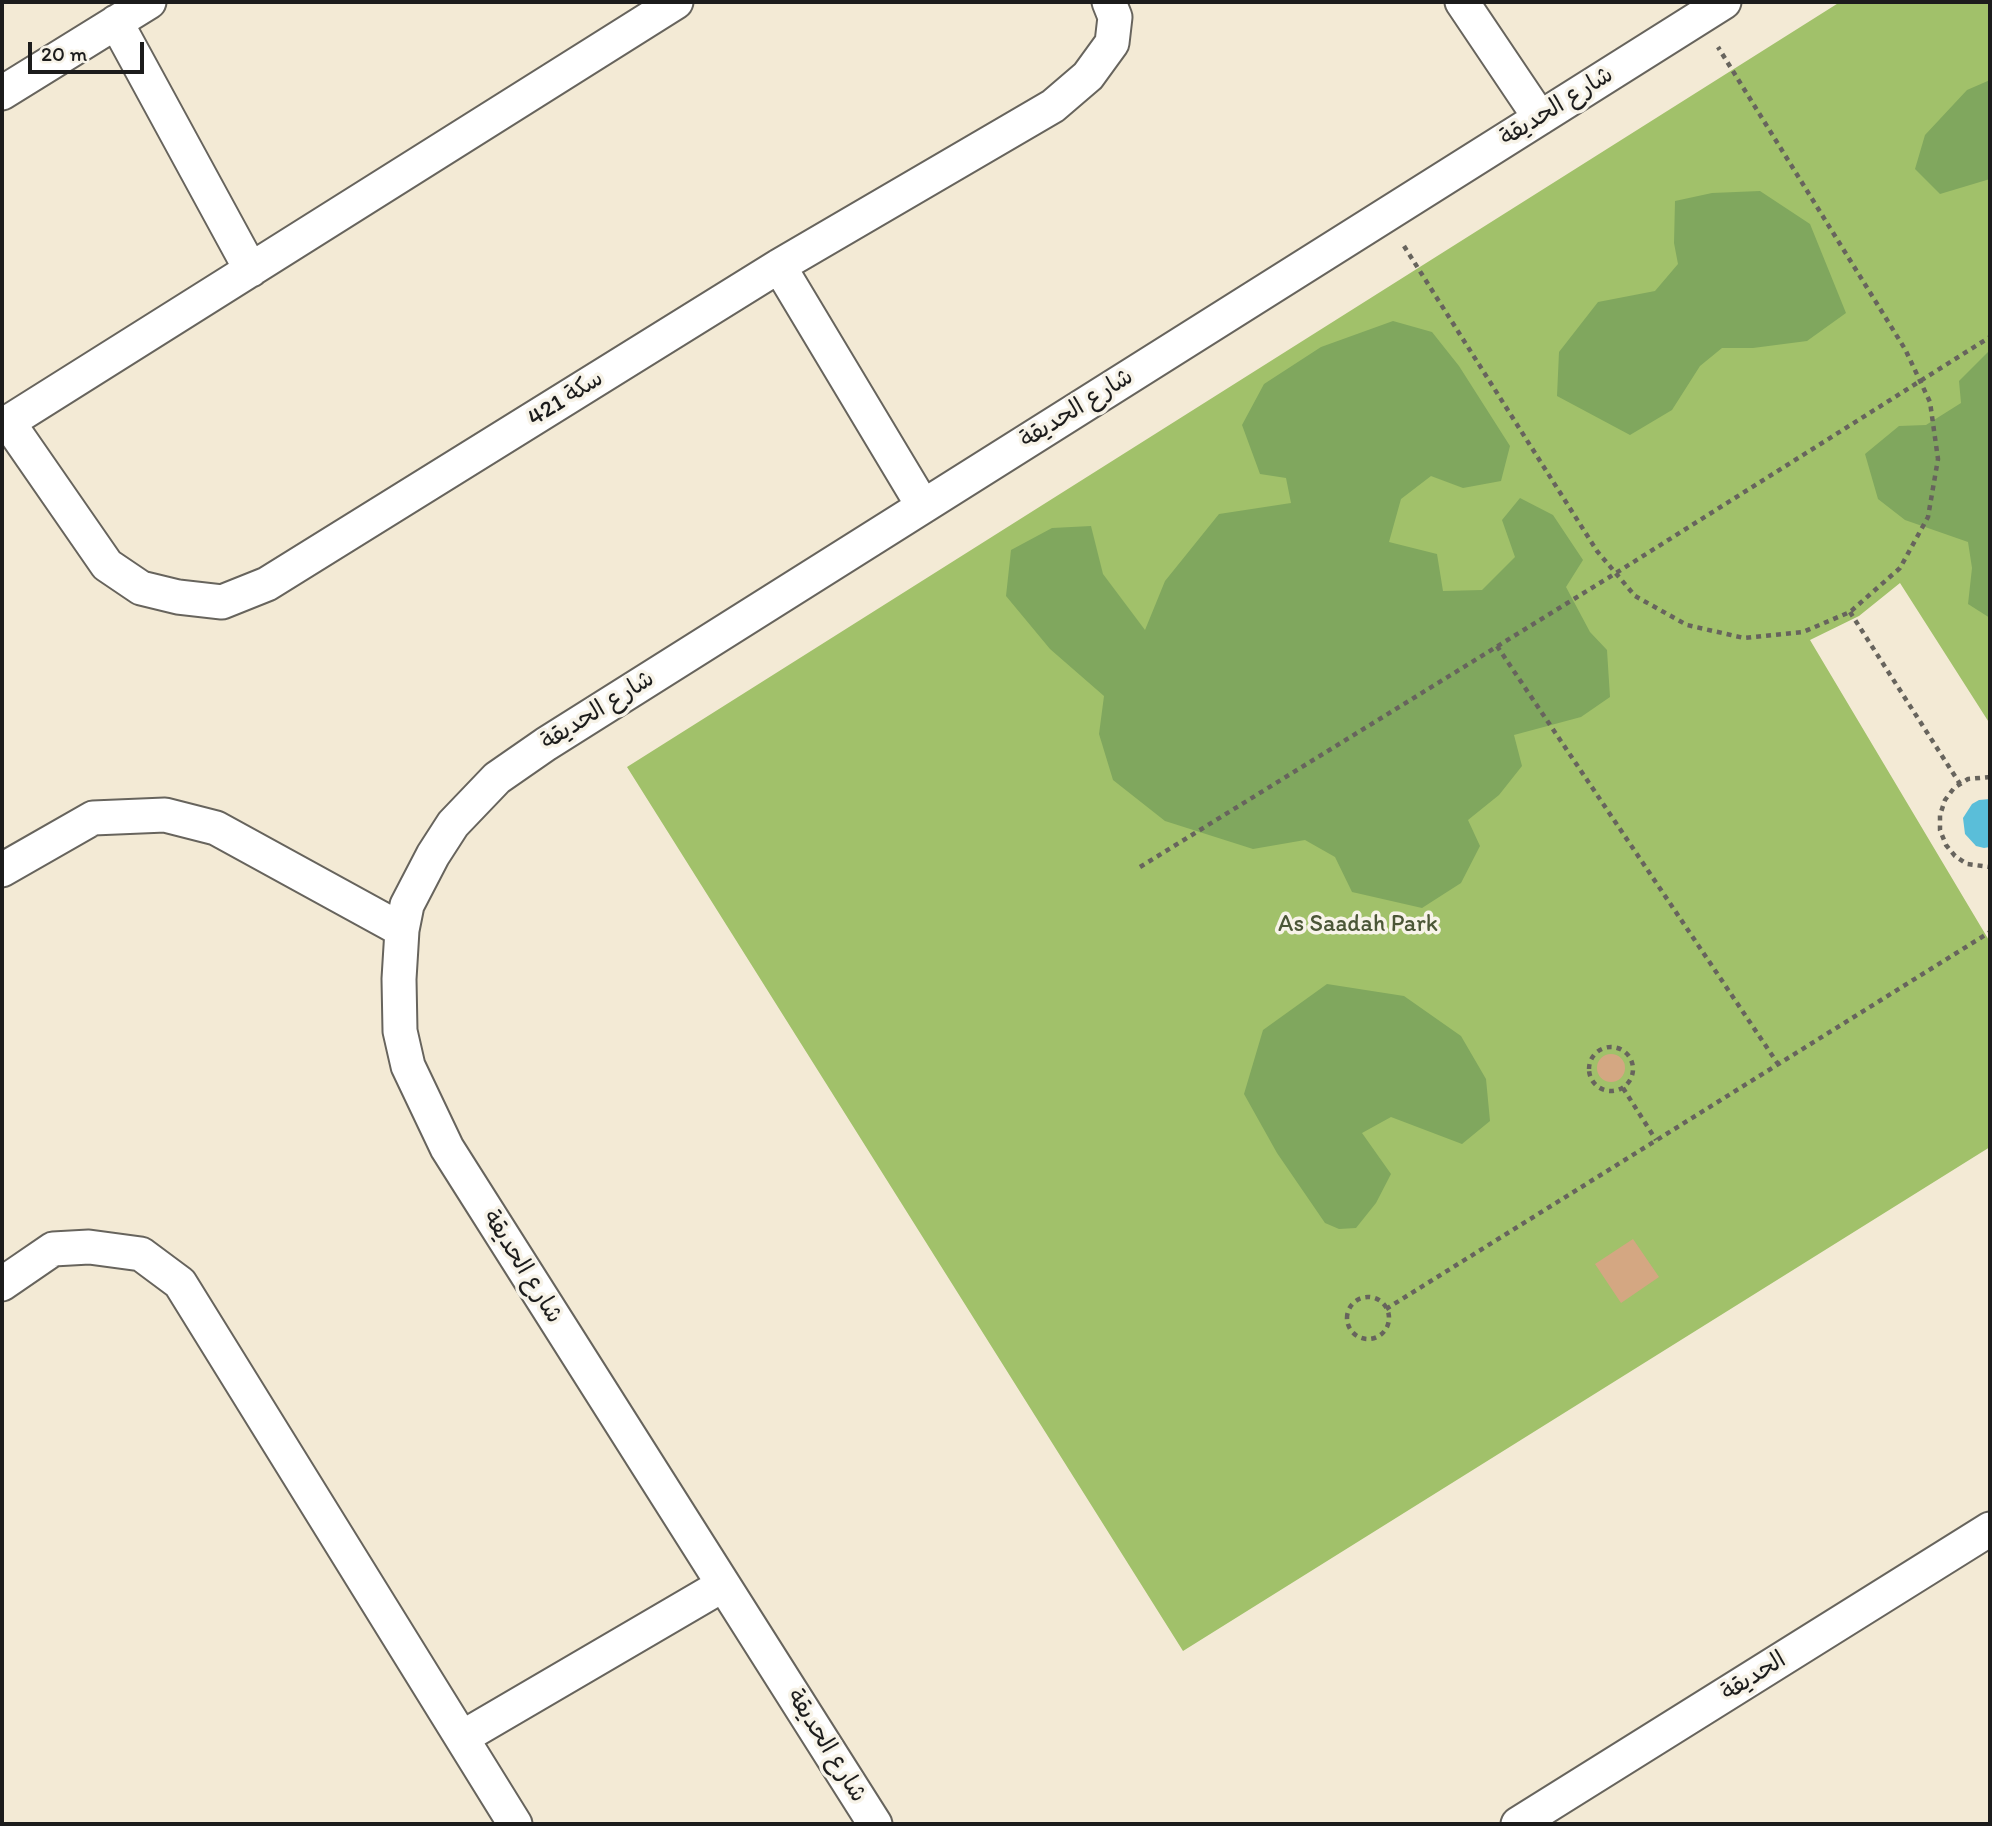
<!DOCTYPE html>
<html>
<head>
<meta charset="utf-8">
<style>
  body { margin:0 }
  #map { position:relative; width:1992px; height:1826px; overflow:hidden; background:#f3ead5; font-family:Itim,sans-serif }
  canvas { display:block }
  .frame { position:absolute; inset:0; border:4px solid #1c1c1c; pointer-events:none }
  .scale { position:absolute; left:28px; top:42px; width:116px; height:32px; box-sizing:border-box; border:4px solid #1c1c1c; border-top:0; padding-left:9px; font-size:21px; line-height:24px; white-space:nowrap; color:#1c1c1c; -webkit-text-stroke:5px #f7f3e8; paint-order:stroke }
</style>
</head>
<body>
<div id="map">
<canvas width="1992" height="1826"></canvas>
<div class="frame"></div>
<div class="scale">20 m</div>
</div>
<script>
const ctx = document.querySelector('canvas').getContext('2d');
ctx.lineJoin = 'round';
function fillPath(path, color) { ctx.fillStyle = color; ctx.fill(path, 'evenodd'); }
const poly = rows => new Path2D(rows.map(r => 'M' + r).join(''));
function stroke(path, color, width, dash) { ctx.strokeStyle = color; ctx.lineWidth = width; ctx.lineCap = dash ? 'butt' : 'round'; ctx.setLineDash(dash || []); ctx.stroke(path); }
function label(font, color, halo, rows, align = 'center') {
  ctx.font = font + ' Itim,"Playpen Sans Arabic",sans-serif'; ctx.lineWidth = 7; ctx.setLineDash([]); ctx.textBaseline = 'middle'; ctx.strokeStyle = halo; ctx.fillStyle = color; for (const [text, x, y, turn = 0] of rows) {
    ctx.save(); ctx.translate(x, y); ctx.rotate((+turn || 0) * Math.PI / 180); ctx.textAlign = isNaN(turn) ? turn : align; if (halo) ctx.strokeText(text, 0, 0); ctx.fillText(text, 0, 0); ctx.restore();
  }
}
const green = poly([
  [1840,2,1990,2,1990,724,1900,583,1859,616,1810,640,1990,942,1990,1147,1183,1651,627,767]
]);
const forest = poly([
  [1990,80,1990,179,1940,194,1915,169,1925,135,1967,90],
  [1760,191,1810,224,1846,313,1807,341,1753,348,1722,348,1700,366,1672,410,1630,435,1557,396,1559,352,1598,302,1655,291,1678,264,1674,243,1675,201,1712,193],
  [1393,321,1432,332,1459,366,1510,446,1501,481,1463,488,1431,476,1401,499,1389,542,1437,554,1443,591,1482,590,1515,557,1502,520,1520,498,1553,515,1583,560,1566,587,1590,632,1607,650,1610,697,1581,717,1514,735,1522,766,1499,795,1468,820,1480,846,1461,883,1422,908,1352,892,1335,857,1305,840,1253,849,1165,821,1113,780,1099,734,1104,696,1050,649,1006,596,1011,550,1052,528,1091,526,1103,574,1145,630,1165,581,1219,514,1291,503,1286,478,1260,474,1242,425,1264,384,1321,347],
  [1988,352,1990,352,1990,618,1968,604,1972,568,1968,542,1905,520,1878,499,1865,454,1899,426,1926,425,1961,403,1959,381],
  [1327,984,1404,996,1461,1036,1486,1079,1490,1121,1462,1144,1391,1117,1362,1133,1391,1174,1376,1203,1356,1228,1339,1229,1325,1223,1277,1153,1244,1094,1263,1030]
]);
const water = poly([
  [1990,799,1990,847,1984,848,1976,846,1965,834,1963,818,1972,804,1979,800]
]);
const building = poly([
  '1597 1068a14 14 0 1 1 28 0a14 14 0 1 1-28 0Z',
  [1633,1239,1659,1277,1621,1303,1595,1264]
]);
const path = poly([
  [1404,246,1597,551,1635,596,1687,625,1744,638,1803,632,1850,612,1900,568,1928,517,1938,459,1930,402,1905,349,1718,47],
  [1850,612,1960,784],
  [1497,646,1778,1064],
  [1990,777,1968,779,1954,788,1945,800,1940,815,1940,830,1946,845,1955,856,1967,864,1990,867],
  [1140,867,1616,573,1990,337],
  '1589 1069a22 22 0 1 1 44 0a22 22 0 1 1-44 0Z',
  [1623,1088,1656,1140],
  '1347 1318a21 21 0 1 1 42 0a21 21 0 1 1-42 0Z',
  [1386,1309,1990,932]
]);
const street = poly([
  [1462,2,1540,118],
  [116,22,251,270],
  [2,93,149,2],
  [779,266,923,506],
  [8,422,107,565,141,588,178,597,222,602,267,584,779,266,1053,106,1088,76,1112,43,1115,17,1109,2],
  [2,426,676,2],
  [2,870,93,818,165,815,216,828,402,930],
  [2,1284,53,1249,89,1247,141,1254,180,1283,515,1824],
  [463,1737,723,1585],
  [875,1824,447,1148,408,1066,400,1031,399,979,402,930,407,905,433,855,453,824,497,778,546,744,1724,2],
  [1518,1824,1990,1529]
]);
const streetNames = [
  ["شارع الحديقة",1557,107,-32],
  ["سكة 421",566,399,-32],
  ["شارع الحديقة",1077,409,-32],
  ["شارع الحديقة",598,711,-32],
  ["شارع الحديقة",522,1267,58],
  ["الحديقة",1754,1677,-32],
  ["شارع الحديقة",826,1746,58]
];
const parkNames = [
  ["As Saadah Park",1358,925]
];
fillPath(green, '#a1c16a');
fillPath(forest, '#80a75e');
fillPath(water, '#5abed9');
fillPath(building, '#d4a782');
stroke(street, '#67645d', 37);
stroke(path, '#67645d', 4.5, [5, 5]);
stroke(street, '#fff', 33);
label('24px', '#1c1c1c', '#f7f3e8', streetNames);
label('24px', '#4b5637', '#f7f3e8', parkNames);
</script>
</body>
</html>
